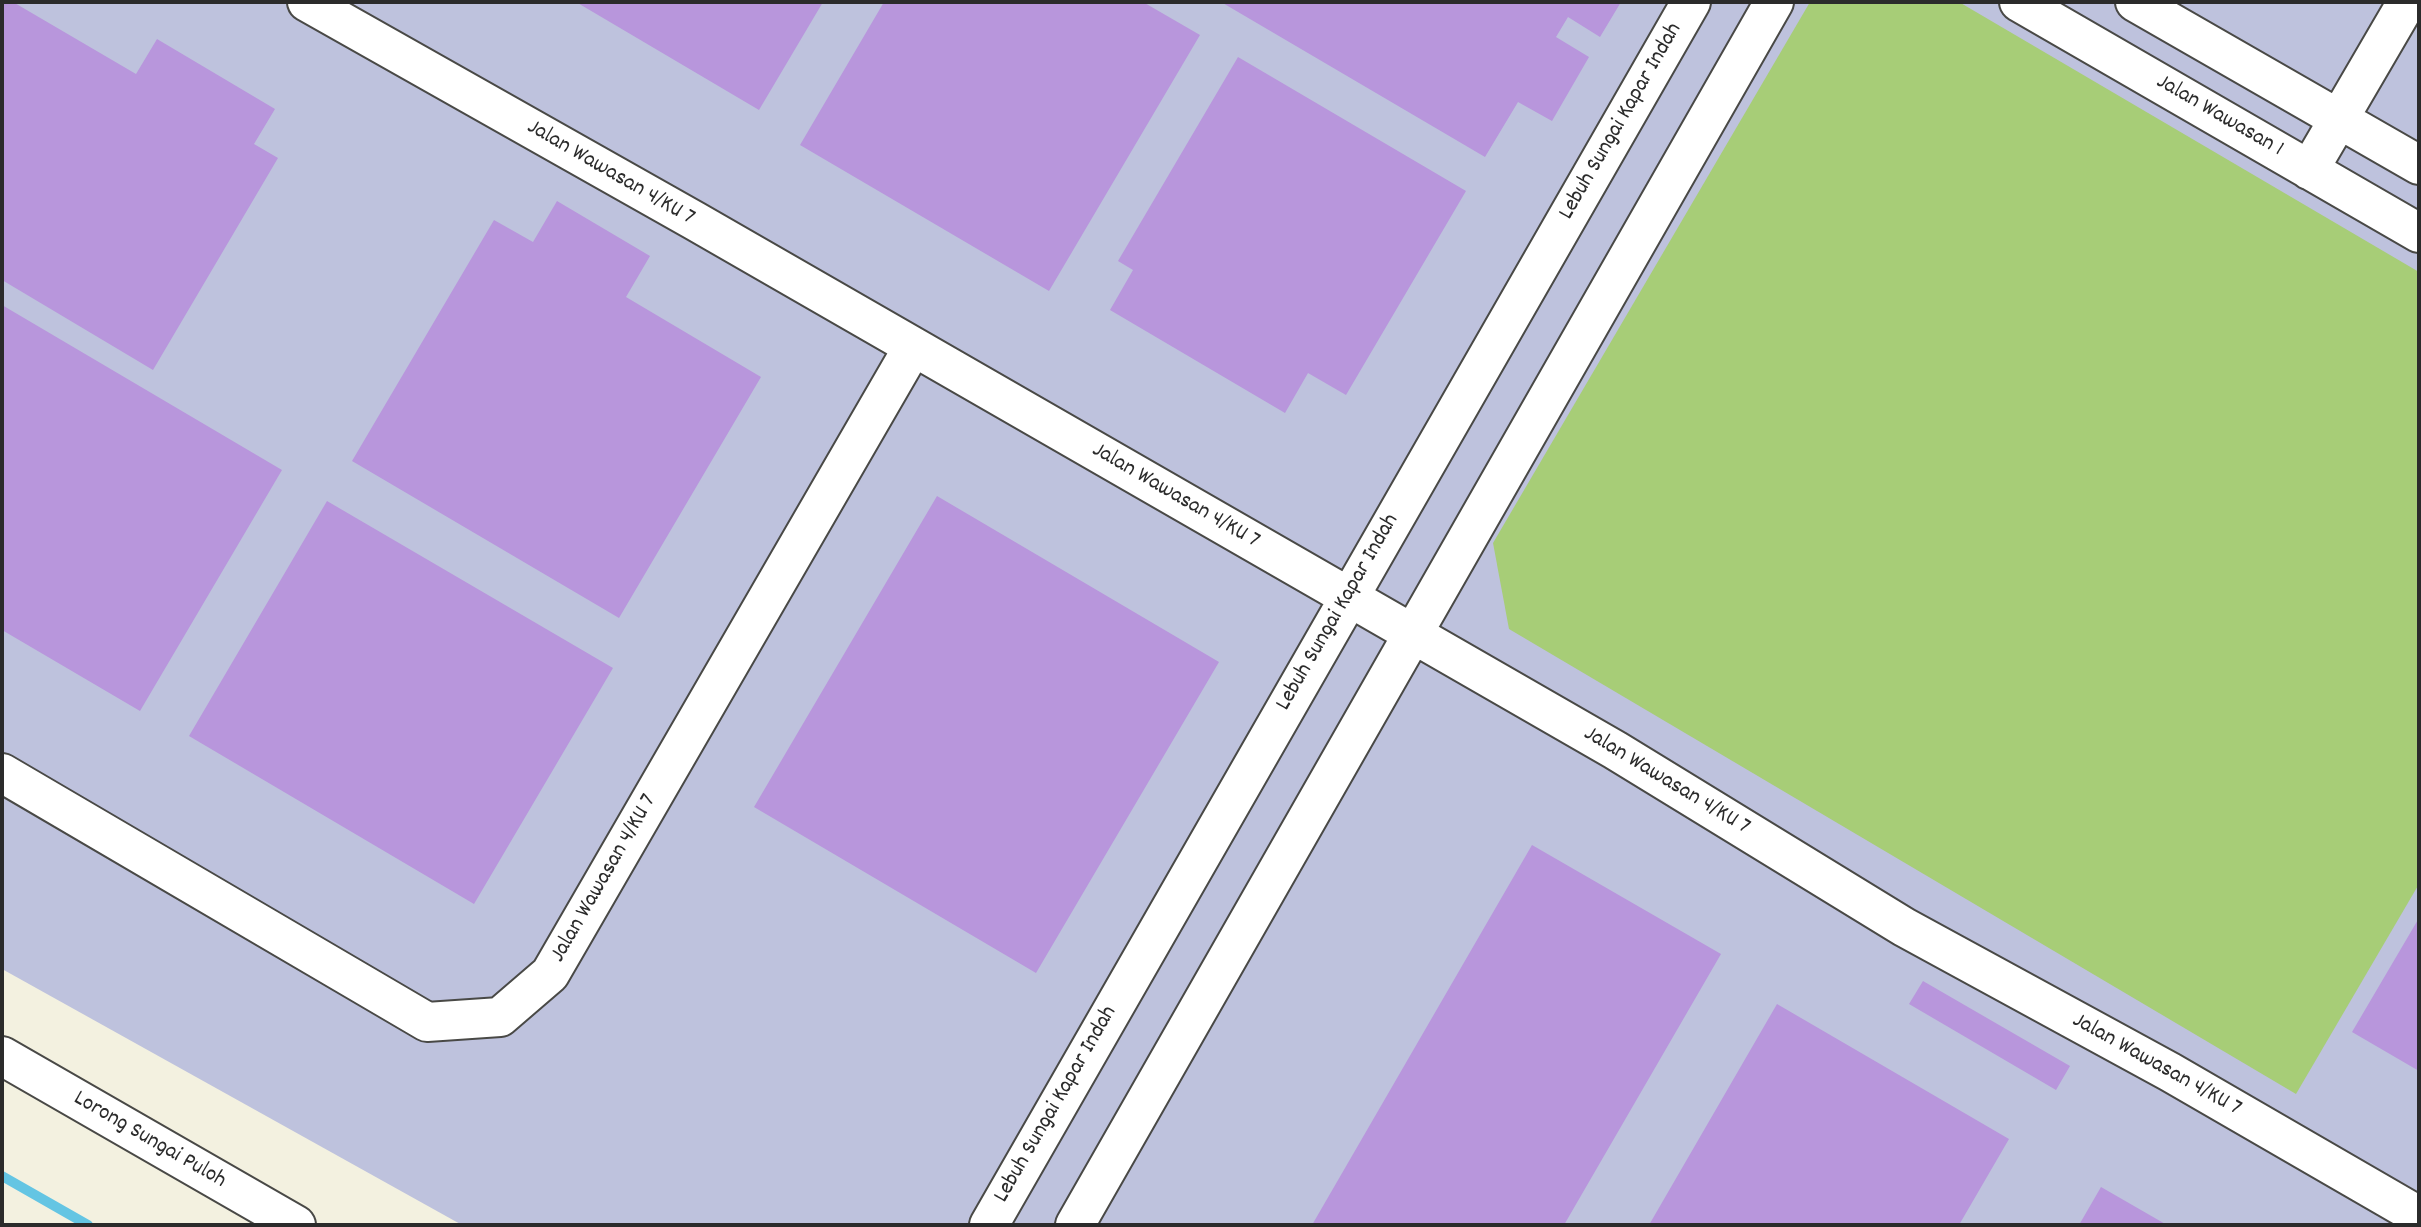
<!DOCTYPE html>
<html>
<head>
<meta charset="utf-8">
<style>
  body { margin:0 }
  #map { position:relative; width:2421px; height:1227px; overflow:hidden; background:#f3f1e0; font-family:Dekko,sans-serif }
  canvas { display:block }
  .frame { position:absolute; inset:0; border:4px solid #2b2b2b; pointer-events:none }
</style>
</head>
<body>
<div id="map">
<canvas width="2421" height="1227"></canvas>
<div class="frame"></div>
</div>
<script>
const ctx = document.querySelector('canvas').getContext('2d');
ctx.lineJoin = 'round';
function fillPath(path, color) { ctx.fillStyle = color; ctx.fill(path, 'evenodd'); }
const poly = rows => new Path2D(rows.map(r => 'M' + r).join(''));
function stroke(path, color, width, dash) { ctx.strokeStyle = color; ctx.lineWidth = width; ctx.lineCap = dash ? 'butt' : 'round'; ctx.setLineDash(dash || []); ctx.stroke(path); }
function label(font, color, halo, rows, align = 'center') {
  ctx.font = font + ' Dekko,sans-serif'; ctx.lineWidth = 5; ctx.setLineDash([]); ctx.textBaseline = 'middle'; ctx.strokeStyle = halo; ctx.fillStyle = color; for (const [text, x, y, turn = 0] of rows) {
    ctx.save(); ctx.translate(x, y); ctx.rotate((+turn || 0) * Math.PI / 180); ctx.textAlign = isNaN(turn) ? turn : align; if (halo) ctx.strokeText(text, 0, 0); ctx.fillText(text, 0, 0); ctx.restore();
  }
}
const industrial = poly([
  [2,2,2419,2,2419,1225,462,1225,2,969]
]);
const green = poly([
  [1810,2,1959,2,2419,272,2419,884,2296,1094,1509,629,1493,543]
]);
const stream = poly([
  [2,1176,88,1225]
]);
const building = poly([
  [2,2,13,2,136,74,157,39,275,109,254,144,278,158,153,370,2,280],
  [576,2,823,2,759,110],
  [884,2,1143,2,1200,35,1049,291,800,145],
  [1221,2,1621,2,1600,37,1568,17,1556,37,1589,57,1552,121,1518,102,1485,157],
  [1238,57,1466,191,1346,395,1308,373,1285,413,1110,310,1133,270,1118,261],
  [557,201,650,256,626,297,761,377,619,618,352,461,494,220,533,242],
  [2,305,282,470,140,711,2,630],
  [937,496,1219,662,1036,973,754,807],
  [327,501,613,668,474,904,189,736],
  [1532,845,1721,954,1564,1225,1312,1225],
  [2419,918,2419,1071,2352,1032],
  [1923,981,2070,1066,2056,1090,1909,1004],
  [1777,1004,2009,1139,1959,1225,1649,1225],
  [2101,1187,2167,1225,2079,1225]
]);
const minor = poly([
  [307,2,695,221,1615,750,1904,927,2170,1072,2419,1216],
  [2019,2,2419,233],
  [2135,2,2419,165],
  [2309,170,2407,2],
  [2,773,427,1022,500,1017,550,974,913,347],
  [2,1056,296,1225],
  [989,1225,1691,2],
  [1075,1225,1774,2]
]);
const streetNames = [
  ["Jalan Wawasan 1",2219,117,30],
  ["Lebuh Sungai Kapar Indah",1622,122,-60],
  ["Jalan Wawasan 4/KU 7",610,174,30],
  ["Jalan Wawasan 4/KU 7",1175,497,30],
  ["Lebuh Sungai Kapar Indah",1339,613,-60],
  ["Jalan Wawasan 4/KU 7",1666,782,31],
  ["Jalan Wawasan 4/KU 7",605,879,-60],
  ["Jalan Wawasan 4/KU 7",2156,1066,29],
  ["Lebuh Sungai Kapar Indah",1057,1105,-60],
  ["Lorong Sungai Puloh",149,1141,30]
];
fillPath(industrial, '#bec2dd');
fillPath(green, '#a7cd77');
stroke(stream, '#64c5e3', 10);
fillPath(building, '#b896dc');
stroke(minor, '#494946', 42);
stroke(minor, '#fff', 38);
label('23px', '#2b2b2b', '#fff', streetNames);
</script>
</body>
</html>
